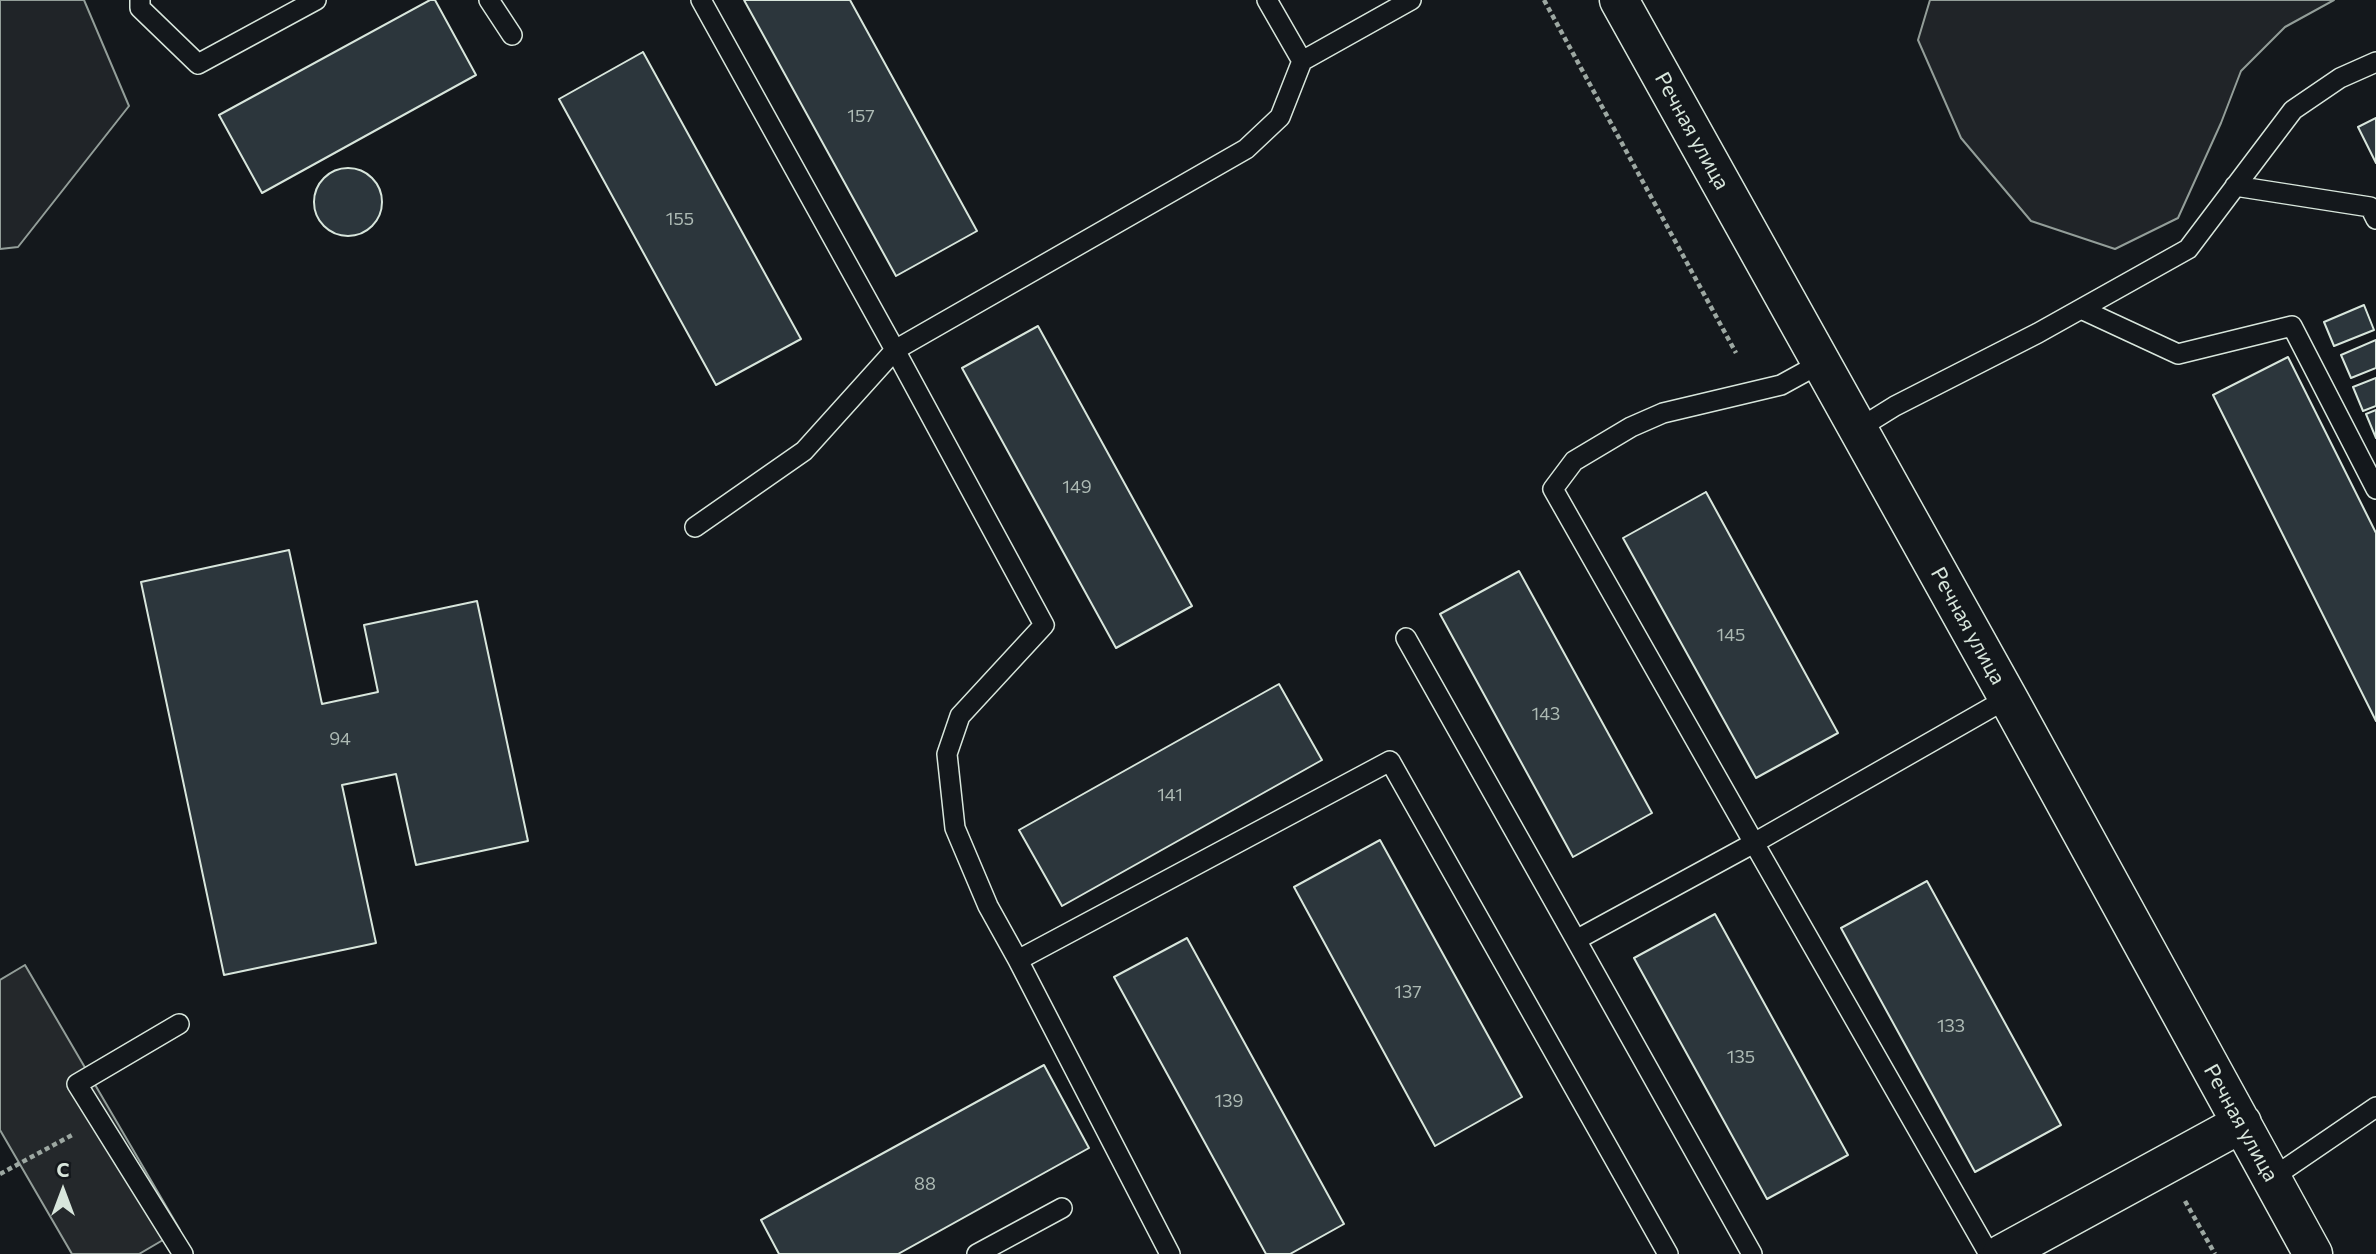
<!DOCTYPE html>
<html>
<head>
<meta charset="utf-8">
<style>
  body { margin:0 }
  #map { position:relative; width:2376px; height:1254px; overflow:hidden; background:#14181c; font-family:Commissioner,sans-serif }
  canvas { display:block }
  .north { position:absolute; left:28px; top:1156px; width:70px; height:70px; -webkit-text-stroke:5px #14181c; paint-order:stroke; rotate:0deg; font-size:19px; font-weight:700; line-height:28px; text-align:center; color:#d8e6dc }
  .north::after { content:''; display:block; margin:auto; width:24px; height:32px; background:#d8e6dc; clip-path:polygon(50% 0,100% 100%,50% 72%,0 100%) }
</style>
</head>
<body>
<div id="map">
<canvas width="2376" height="1254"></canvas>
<div class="north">С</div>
</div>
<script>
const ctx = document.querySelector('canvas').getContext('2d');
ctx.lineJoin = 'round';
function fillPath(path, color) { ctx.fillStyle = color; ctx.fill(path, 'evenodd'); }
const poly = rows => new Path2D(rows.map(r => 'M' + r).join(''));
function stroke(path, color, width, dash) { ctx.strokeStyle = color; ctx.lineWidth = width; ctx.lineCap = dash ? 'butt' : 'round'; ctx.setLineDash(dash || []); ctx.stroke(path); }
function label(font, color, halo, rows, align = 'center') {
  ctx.font = font + ' Commissioner,sans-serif'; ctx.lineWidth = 5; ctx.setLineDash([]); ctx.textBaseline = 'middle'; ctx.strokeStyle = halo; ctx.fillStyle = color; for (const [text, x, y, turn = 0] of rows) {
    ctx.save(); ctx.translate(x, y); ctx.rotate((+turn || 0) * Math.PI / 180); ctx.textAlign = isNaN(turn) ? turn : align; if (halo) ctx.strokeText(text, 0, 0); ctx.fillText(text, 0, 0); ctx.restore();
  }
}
const green = poly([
  [0,0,84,0,129,106,18,247,0,249,0,0],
  [1930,0,2334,0,2285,27,2241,71,2221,123,2178,218,2115,249,2031,221,1961,138,1918,40,1930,0]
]);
const parking = poly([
  [25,965,180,1230,139,1254,72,1254,0,1130,0,980,25,965]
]);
const building = poly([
  [430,0,435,0,476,75,262,193,219,115,430,0],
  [744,0,850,0,977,231,896,276,744,0],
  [643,52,801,339,716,385,559,99,643,52],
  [2376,118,2376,163,2358,127,2376,118],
  '314 202a34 34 0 1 1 68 0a34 34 0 1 1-68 0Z',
  [2364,305,2374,330,2334,346,2324,322,2364,305],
  [1038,326,1192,606,1116,648,962,368,1038,326],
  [2376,340,2376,368,2351,378,2341,355,2376,340],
  [2288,357,2376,533,2376,721,2213,395,2288,357],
  [2376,378,2376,406,2363,411,2353,387,2376,378],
  [2376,410,2376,438,2366,414,2376,410],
  [1706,492,1838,733,1756,778,1623,538,1706,492],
  [289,550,322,704,378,692,364,625,477,601,528,841,416,865,396,774,342,785,376,943,224,975,141,582,289,550],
  [1519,571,1652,813,1573,857,1440,614,1519,571],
  [1279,684,1322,760,1062,906,1019,830,1279,684],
  [1380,840,1522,1097,1435,1146,1294,887,1380,840],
  [1927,881,2061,1125,1975,1172,1841,928,1927,881],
  [1715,914,1848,1155,1767,1199,1634,958,1715,914],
  [1187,938,1344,1224,1290,1254,1266,1254,1114,977,1187,938],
  [1044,1065,1089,1148,898,1254,779,1254,761,1220,1044,1065]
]);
const path = poly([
  [1544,0,1736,353],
  [0,1174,74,1134],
  [2185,1201,2215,1254]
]);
const lane = poly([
  [140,0,140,8,198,64,316,0],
  [489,0,512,35],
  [701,0,895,350,1044,625,960,716,947,754,955,828,988,906,1018,960,1390,761,1668,1254],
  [1267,0,1302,61,1411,0],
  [2235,186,2370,207,2376,219],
  [2081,309,2178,354,2292,326,2376,489],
  [1821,363,1781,385,1663,413,1631,427,1574,461,1553,489,1754,843,2008,698],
  [1858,429,1895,406,2038,333,2188,249,2293,110,2340,78,2376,62],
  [695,527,804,451,895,350,1246,149,1280,117,1302,61],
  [1406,638,1576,940,1754,843,1989,1254],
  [1576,940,1752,1254],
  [1018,960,1170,1254],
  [179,1024,77,1084,183,1254],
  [2272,1178,2376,1107],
  [977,1254,1062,1208]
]);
const secondary = poly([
  [1619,0,2008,698,2313,1254],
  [2002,1254,2242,1123]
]);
const numberNames = [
  ["157",861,116],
  ["155",680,219],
  ["149",1077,487],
  ["145",1731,635],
  ["143",1546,714],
  ["94",340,739],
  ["141",1170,795],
  ["137",1408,992],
  ["133",1951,1026],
  ["135",1741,1057],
  ["139",1229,1101],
  ["88",925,1184]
];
const streetNames = [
  ["Речная улица",1692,131,61],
  ["Речная улица",1968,626,61],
  ["Речная улица",2241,1123,61]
];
fillPath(green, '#202428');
stroke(green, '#939e99', 2);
fillPath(parking, '#24282b');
stroke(parking, '#939e99', 2);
fillPath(building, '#2c363c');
stroke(building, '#d8e6dc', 2);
stroke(lane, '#d8e6dc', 22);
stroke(secondary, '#d8e6dc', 41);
stroke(path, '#9da8a2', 4.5, [5, 3.5]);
stroke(lane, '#14181c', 19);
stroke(secondary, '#14181c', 38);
label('18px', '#adbab4', null, numberNames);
label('21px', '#d8e6dc', '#14181c', streetNames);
</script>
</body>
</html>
